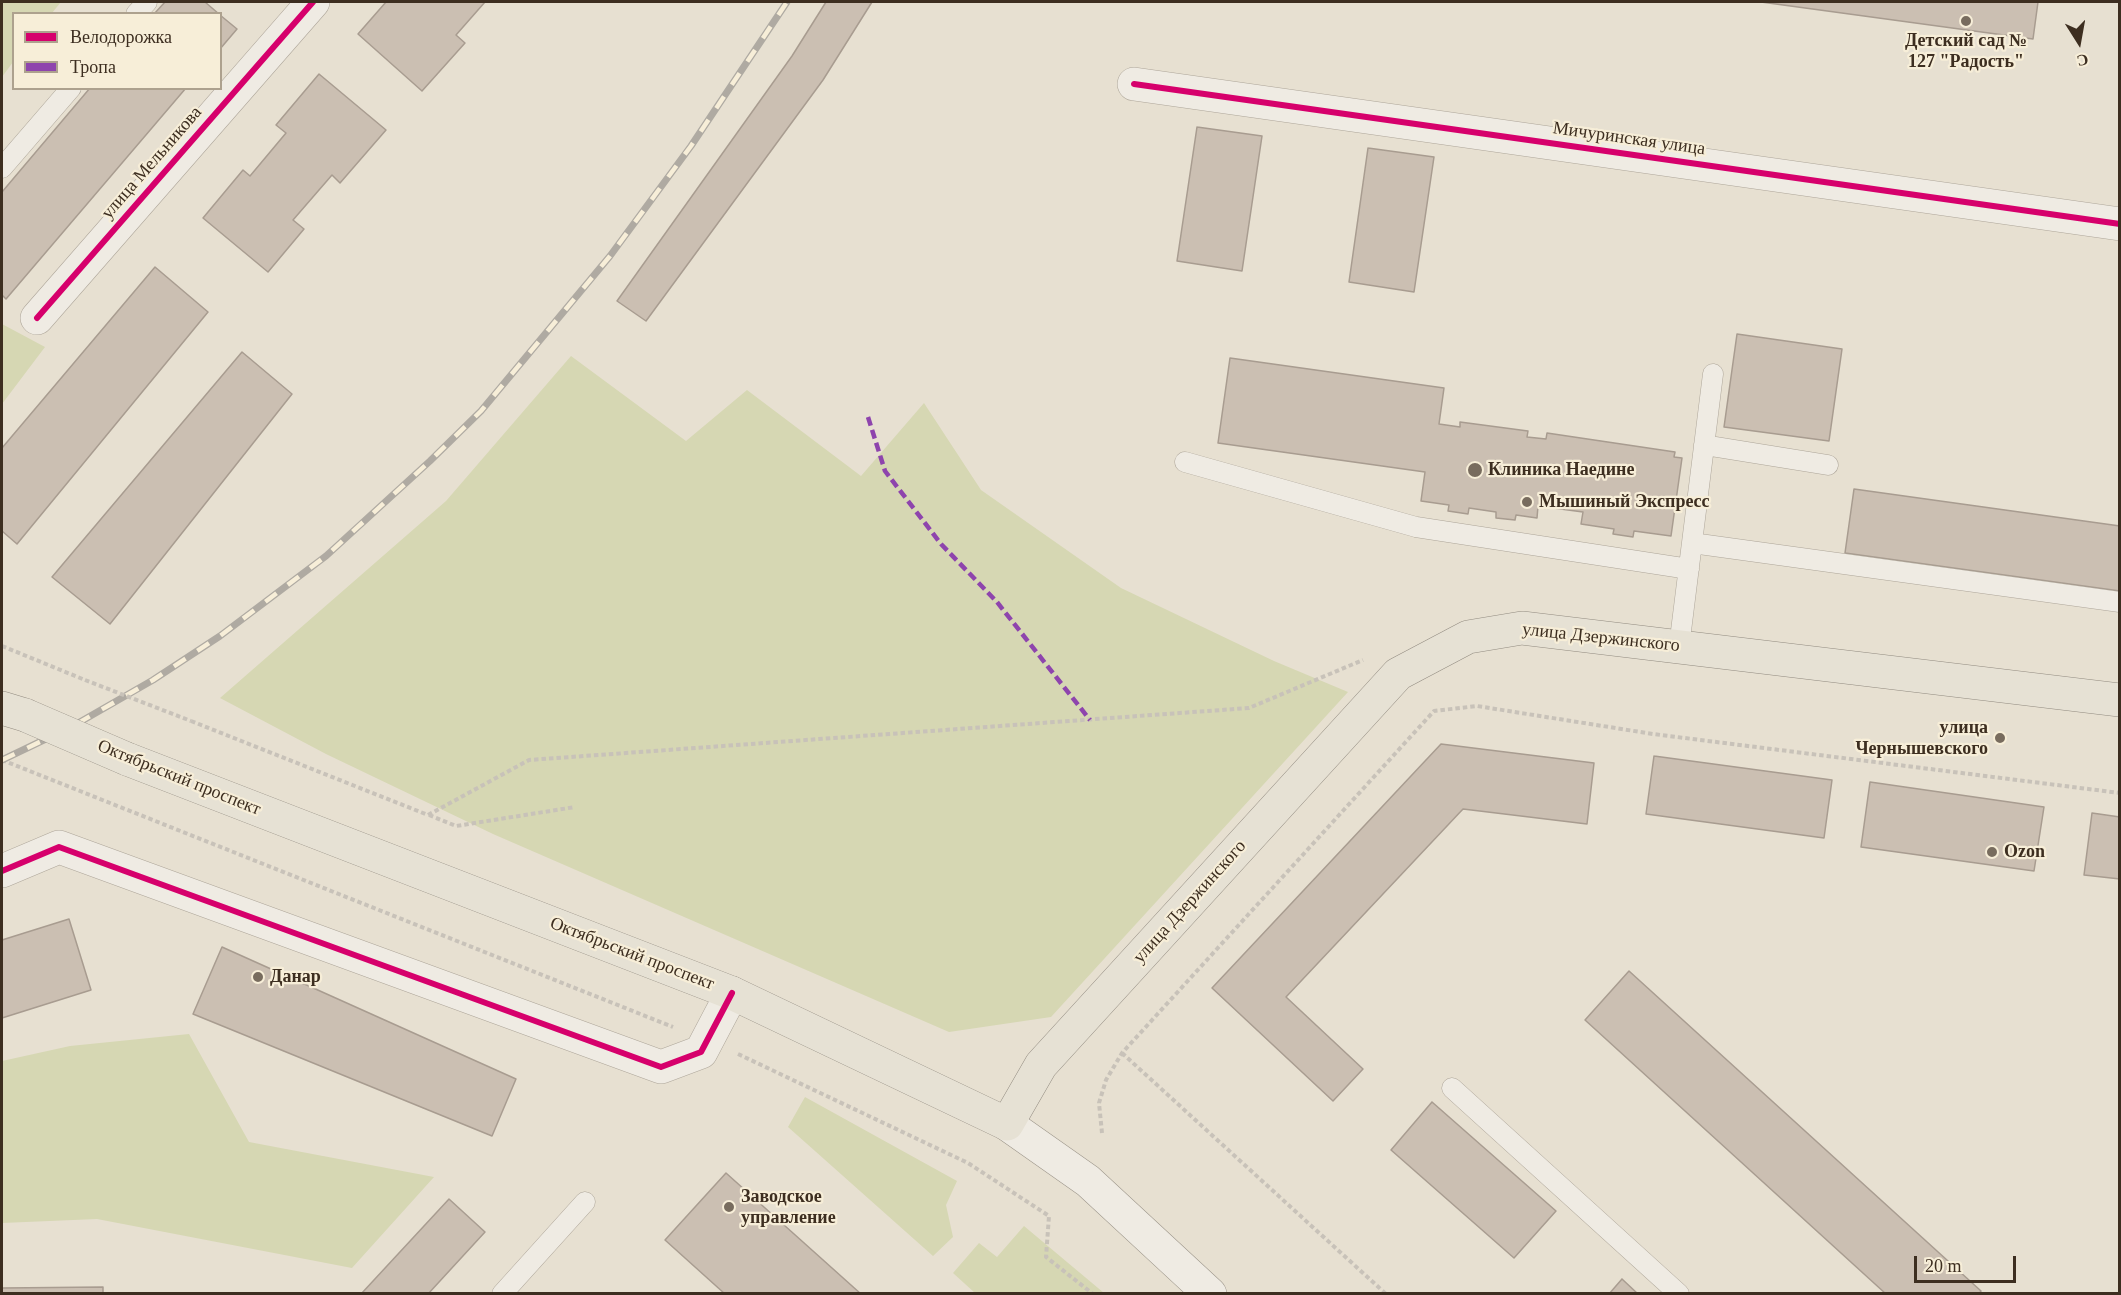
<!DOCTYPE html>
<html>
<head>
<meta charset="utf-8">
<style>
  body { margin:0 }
  #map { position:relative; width:2121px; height:1295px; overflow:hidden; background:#e7e0d1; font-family:"Times New Roman",serif }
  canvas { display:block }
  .frame { position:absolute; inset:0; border:3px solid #3d2e20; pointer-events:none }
  .legend { position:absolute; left:12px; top:12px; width:210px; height:78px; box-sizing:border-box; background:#f7eed8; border:2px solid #ada18e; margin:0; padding:8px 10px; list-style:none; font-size:18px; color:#3d2e20 }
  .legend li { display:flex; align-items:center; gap:12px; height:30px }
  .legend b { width:30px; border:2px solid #ada18e }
  .north { position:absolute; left:2049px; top:12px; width:60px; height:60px; -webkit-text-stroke:4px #f7eed8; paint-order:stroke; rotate:169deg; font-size:16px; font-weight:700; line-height:24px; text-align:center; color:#3d2e20 }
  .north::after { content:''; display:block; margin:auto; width:21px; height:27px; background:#3d2e20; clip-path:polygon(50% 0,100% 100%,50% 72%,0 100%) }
  .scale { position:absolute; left:1914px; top:1256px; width:102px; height:27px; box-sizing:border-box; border:3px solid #3d2e20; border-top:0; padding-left:8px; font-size:18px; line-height:21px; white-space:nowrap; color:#3d2e20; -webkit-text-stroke:4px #f7eed8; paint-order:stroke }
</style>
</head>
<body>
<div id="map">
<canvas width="2121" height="1295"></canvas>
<div class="frame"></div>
<ul class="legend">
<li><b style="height:8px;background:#d6006c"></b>Велодорожка</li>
<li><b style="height:8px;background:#8e44ad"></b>Тропа</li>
</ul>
<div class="north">С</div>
<div class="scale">20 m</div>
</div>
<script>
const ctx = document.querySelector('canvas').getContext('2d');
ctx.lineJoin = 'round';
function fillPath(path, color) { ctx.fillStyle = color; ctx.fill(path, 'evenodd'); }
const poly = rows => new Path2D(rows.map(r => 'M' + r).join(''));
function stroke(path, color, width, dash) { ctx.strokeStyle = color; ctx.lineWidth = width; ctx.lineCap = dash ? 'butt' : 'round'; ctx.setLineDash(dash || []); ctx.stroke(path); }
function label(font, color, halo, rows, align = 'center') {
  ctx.font = font + ' "Times New Roman",serif'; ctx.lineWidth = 4.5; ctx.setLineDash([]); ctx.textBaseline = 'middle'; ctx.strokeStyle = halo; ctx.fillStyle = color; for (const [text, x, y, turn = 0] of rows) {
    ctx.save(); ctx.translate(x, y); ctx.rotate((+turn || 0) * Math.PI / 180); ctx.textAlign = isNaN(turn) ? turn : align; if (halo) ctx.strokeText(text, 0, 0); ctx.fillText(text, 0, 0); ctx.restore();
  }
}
const green = poly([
  [2,2,61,2,52,13,14,14,13,62,2,77],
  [2,324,45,347,2,404],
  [571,356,686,441,747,390,861,476,924,403,981,490,1121,588,1274,661,1348,692,1051,1017,949,1032,493,834,326,754,220,698,446,501],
  [189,1034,249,1142,434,1177,352,1268,97,1219,2,1223,2,1061,70,1046],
  [805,1097,957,1181,946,1205,953,1237,933,1256,788,1127],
  [1024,1226,1104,1293,975,1293,953,1273,979,1243,997,1257]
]);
const building = poly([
  [165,2,205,2,219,14,154,14,165,2],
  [386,2,485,2,456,35,465,43,422,91,358,34,386,2],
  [826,2,872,2,823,80,646,321,617,301,792,56,826,2],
  [1761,2,2038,2,2033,39,1761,2],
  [220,15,237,29,220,49,220,15],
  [319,74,386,130,340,183,332,175,293,220,304,229,268,272,203,218,243,170,250,176,286,133,276,125,319,74],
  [90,88,186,88,6,299,2,295,2,192,90,88],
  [1197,127,1262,136,1242,271,1177,261,1197,127],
  [1368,148,1434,157,1414,292,1349,282,1368,148],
  [155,267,208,312,17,544,2,531,2,448,155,267],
  [1737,334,1842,349,1829,441,1724,427,1737,334],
  [242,352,292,394,110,624,52,577,242,352],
  [1230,358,1444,388,1439,424,1460,427,1460,422,1528,431,1527,437,1546,439,1547,433,1675,452,1674,457,1682,458,1671,536,1634,531,1633,537,1613,534,1614,529,1581,524,1583,512,1538,506,1537,518,1516,515,1515,520,1496,518,1496,512,1469,508,1468,514,1448,511,1449,505,1421,501,1425,472,1218,443,1230,358],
  [1854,489,2120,526,2120,591,1845,553,1854,489],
  [1441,744,1594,763,1587,824,1463,809,1286,997,1363,1069,1333,1101,1212,988,1441,744],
  [1654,756,1832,780,1824,838,1646,814,1654,756],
  [1870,782,2044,807,2034,871,1861,847,1870,782],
  [2092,813,2120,817,2120,879,2084,875,2092,813],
  [69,919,91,990,2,1018,2,940,69,919],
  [222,947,516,1079,492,1136,193,1014,222,947],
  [1629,971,1981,1291,1979,1294,1886,1294,1585,1020,1629,971],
  [1432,1102,1556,1211,1514,1258,1391,1150,1432,1102],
  [726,1173,861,1294,725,1294,665,1240,726,1173],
  [449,1199,485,1232,428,1294,361,1294,449,1199],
  [1622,1279,1638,1294,1609,1294,1622,1279],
  [103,1287,103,1294,2,1294,2,1288,103,1287]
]);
const path = poly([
  [2,646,85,680],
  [191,721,428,815,529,760,1249,708,1363,660],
  [2,760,673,1027],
  [429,815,456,826,575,807],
  [1122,1053,1386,1294],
  [738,1054,968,1163,1049,1216,1046,1257,1093,1294],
  [1102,1133,1099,1103,1106,1080,1122,1053,1434,711,1477,706,1653,734,2120,793]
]);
const lane = poly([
  [136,14,147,2],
  [2,168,71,88],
  [1704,445,1828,465],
  [1185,462,1416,527,1689,569],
  [1692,543,2120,602],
  [1679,647,1713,374],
  [1452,1088,1679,1294],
  [502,1294,585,1202]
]);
const street = poly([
  [1134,84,2120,224],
  [37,318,313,2],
  [2,871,59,847,661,1067,701,1052,732,993]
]);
const secondary = poly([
  [1007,1124,1088,1181,1210,1294]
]);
const primary = poly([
  [2,708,25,715],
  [127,759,732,993,1007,1124,1041,1065,1398,674,1468,637,1522,628,2120,700]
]);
const rail = poly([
  [2,760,73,726,153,680,220,636,326,556,430,461,481,411,610,256,691,146,787,2]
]);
const pathBridge = poly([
  [85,680,191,721]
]);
const primaryBridge = poly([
  [25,715,127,759]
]);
const quiet = poly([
  [868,417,885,471,941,544,997,602,1090,720]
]);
const cycleway = poly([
  [1134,84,2120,224],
  [37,318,313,2],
  [2,871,59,847,661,1067,701,1052,732,993]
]);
const markers = [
  [1966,21,6,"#786c5e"],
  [1475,470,8,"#786c5e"],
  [1527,502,6,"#786c5e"],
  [2000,738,6,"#786c5e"],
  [1992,852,6,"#786c5e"],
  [258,977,6,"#786c5e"],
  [729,1207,6,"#786c5e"]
];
const poiNames = [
  ["Детский сад №",1966,41,"center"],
  ["127 \"Радость\"",1966,62,"center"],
  ["Клиника Наедине",1488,470],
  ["Мышиный Экспресс",1539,502],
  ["улица",1988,728,"right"],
  ["Чернышевского",1988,749,"right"],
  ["Ozon",2004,852],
  ["Данар",270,977],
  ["Заводское",741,1197],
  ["управление",741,1218]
];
const streetNames = [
  ["Мичуринская улица",1629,139,8],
  ["улица Мельникова",152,163,-49],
  ["улица Дзержинского",1601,638,6],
  ["Октябрьский проспект",179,778,22],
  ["улица Дзержинского",1190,902,-48],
  ["Октябрьский проспект",632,954,21]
];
fillPath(green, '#d6d7b3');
fillPath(building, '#cbbfb2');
stroke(building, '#a89c90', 1.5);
stroke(lane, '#ada599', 21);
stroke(street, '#ada599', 34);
stroke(secondary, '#9c958a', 34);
stroke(primary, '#928b80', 34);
stroke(path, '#c8c2b9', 4, [4.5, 3]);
stroke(lane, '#efebe3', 20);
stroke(street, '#efebe3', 33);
stroke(secondary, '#efebe3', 33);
stroke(primary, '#e6e1d4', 33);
stroke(rail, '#afaaa2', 7);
stroke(rail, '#f7eed8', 4.5, [14]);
stroke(primaryBridge, '#928b80', 34, []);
stroke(pathBridge, '#c8c2b9', 4, [4.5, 3]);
stroke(primaryBridge, '#e6e1d4', 33);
stroke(quiet, '#8e44ad', 4.5, [9, 4.5]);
stroke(cycleway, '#d6006c', 6);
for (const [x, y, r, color] of markers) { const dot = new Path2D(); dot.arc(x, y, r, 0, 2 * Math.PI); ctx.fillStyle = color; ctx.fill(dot); stroke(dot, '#f7eed8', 2); }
label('bold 18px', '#3d2e20', '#f7eed8', poiNames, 'left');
label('18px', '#3d2e20', '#f7eed8', streetNames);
</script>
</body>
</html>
